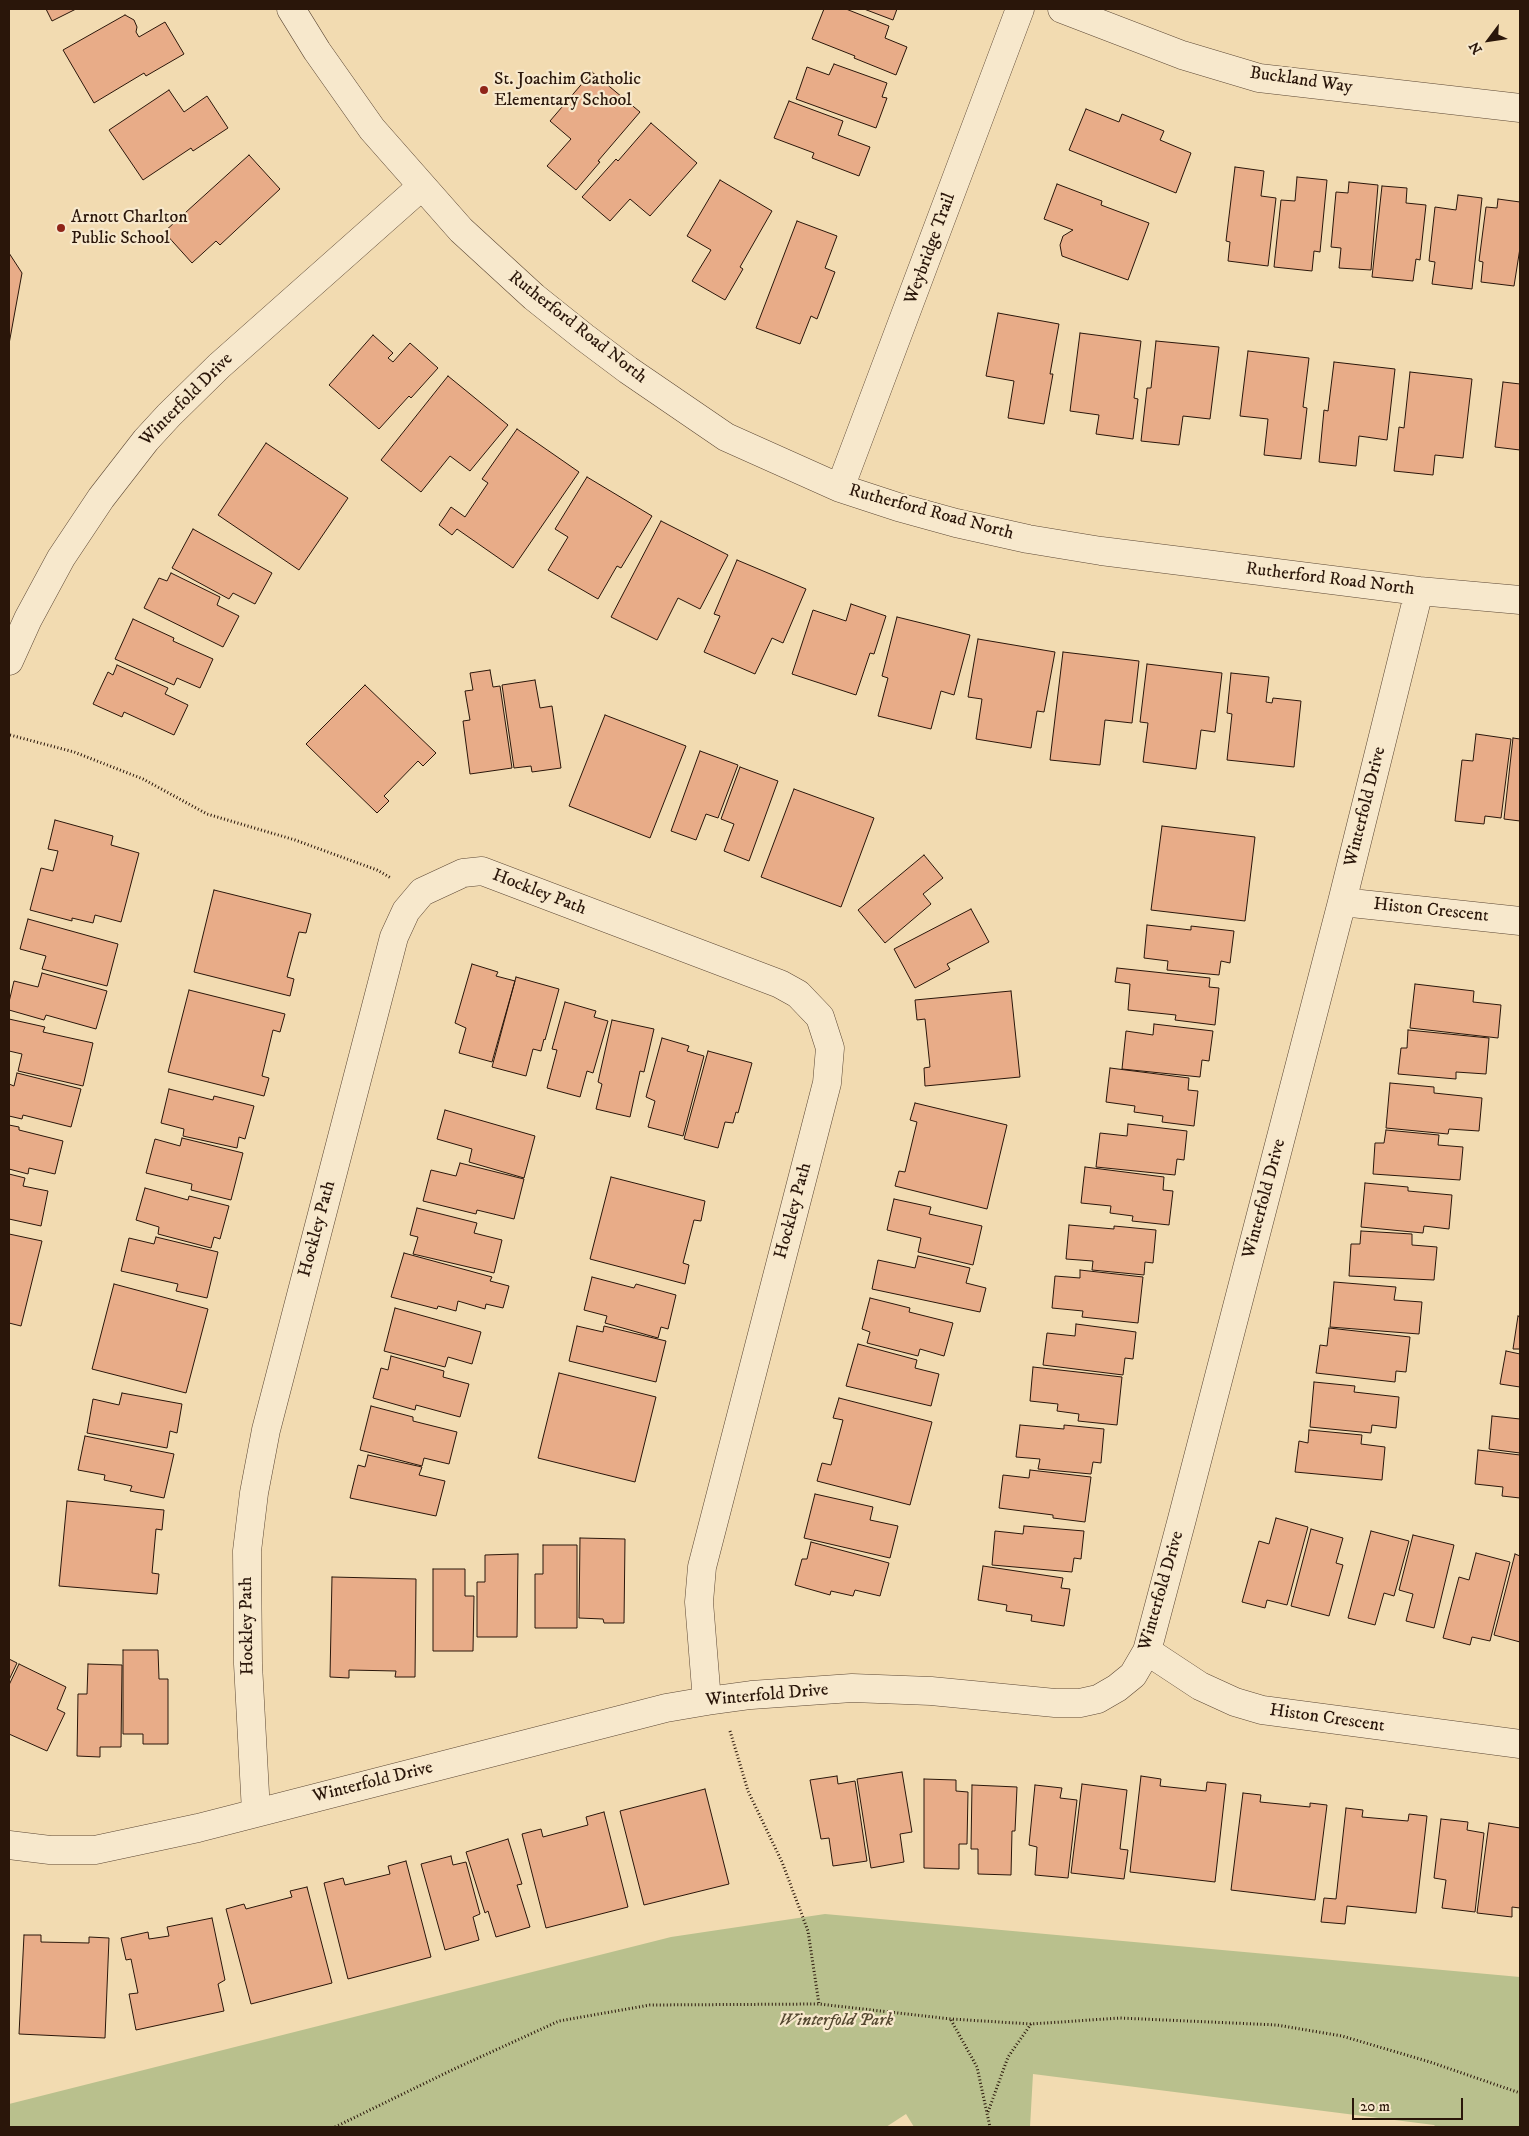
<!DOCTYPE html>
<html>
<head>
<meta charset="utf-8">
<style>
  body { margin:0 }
  #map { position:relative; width:1529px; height:2136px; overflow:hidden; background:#f2dbb1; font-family:"IM FELL DW Pica",serif }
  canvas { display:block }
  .frame { position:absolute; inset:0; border:10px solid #2a160a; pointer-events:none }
  .north { position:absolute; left:1464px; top:15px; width:50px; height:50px; -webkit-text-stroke:4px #f7e8cc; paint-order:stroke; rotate:239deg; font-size:14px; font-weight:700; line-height:20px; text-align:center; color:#2a160a }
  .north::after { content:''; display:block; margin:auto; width:18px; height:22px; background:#2a160a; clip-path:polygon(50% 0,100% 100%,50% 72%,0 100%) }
  .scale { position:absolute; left:1352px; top:2098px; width:111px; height:22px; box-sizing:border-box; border:2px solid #2a160a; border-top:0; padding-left:6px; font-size:15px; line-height:18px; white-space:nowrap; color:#2a160a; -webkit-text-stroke:4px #f7e8cc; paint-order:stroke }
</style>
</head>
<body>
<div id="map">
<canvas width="1529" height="2136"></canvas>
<div class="frame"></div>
<div class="north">N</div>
<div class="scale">20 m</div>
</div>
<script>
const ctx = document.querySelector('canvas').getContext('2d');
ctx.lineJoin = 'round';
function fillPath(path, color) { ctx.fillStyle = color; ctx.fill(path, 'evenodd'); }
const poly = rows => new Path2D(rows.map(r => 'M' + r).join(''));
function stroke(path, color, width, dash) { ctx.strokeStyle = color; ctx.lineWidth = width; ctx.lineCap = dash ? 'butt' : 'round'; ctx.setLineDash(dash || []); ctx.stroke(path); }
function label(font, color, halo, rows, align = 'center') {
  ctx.font = font + ' "IM FELL DW Pica",serif'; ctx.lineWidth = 4.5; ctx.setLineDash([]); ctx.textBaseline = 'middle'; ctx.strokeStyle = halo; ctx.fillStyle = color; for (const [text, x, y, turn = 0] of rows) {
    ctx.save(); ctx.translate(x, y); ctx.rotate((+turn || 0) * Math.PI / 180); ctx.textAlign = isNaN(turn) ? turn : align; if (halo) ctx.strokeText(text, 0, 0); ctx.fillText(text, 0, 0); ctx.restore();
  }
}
const green = poly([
  [825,1914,1520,1977,1520,2127,1436,2127,1434,2125,1033,2074,1030,2127,914,2127,906,2114,886,2127,9,2127,9,2104,671,1937]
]);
const building = poly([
  [46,9,76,9,52,21,46,9],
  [824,9,846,9,889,26,885,38,907,47,896,75,854,58,855,56,812,39,824,9],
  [864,9,897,9,893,20,864,9],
  [125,15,134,20,137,27,136,32,139,37,165,22,184,54,146,76,144,73,94,103,63,50,125,15],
  [834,64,887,83,882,97,887,98,876,128,796,99,807,67,829,75,834,64],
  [592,72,640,112,598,161,600,162,576,190,547,166,571,139,550,121,592,72],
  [169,90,184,112,207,96,228,128,193,151,191,148,143,180,109,130,169,90],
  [789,101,843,121,838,135,870,147,859,176,812,158,814,153,774,138,789,101],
  [1086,109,1119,122,1122,114,1164,131,1160,140,1191,153,1176,193,1069,150,1086,109],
  [651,123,697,163,650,216,630,199,610,221,582,197,616,159,618,161,651,123],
  [249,155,280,189,220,245,216,241,192,263,164,232,249,155],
  [1235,167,1264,171,1261,196,1276,198,1268,266,1228,261,1230,242,1226,241,1235,167],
  [1297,177,1327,180,1320,252,1314,251,1312,271,1274,267,1281,200,1295,201,1297,177],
  [720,180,772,211,740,267,743,269,725,300,692,281,711,250,687,236,720,180],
  [1349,182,1378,185,1371,270,1339,268,1341,248,1331,247,1336,192,1348,193,1349,182],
  [1057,184,1102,201,1101,205,1149,223,1128,280,1062,256,1060,245,1063,236,1073,230,1044,219,1057,184],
  [1382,186,1407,188,1406,203,1426,205,1420,260,1416,259,1413,281,1372,277,1382,186],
  [1458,195,1482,198,1472,289,1432,284,1435,262,1429,261,1435,207,1456,210,1458,195],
  [1498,199,1520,202,1520,248,1514,286,1481,282,1483,262,1479,261,1486,207,1497,208,1498,199],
  [797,221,837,236,825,268,835,272,817,319,811,316,800,344,756,328,797,221],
  [9,253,22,273,9,344,9,253],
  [998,313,1059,324,1050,374,1053,374,1044,424,1008,418,1014,381,986,376,998,313],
  [1080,333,1141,341,1134,398,1138,399,1133,439,1096,434,1099,415,1070,411,1080,333],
  [373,335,393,353,388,358,393,362,410,343,438,368,411,398,409,396,379,429,329,385,373,335],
  [1156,341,1219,347,1210,419,1183,416,1179,445,1141,441,1147,388,1151,388,1156,341],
  [1248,351,1309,358,1303,407,1307,408,1301,459,1264,455,1268,419,1240,416,1248,351],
  [1334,362,1395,369,1387,440,1359,436,1356,466,1319,462,1324,410,1328,411,1334,362],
  [1410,372,1472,379,1463,458,1435,455,1433,475,1394,471,1399,427,1404,428,1410,372],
  [448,376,508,425,470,471,450,456,421,492,381,460,448,376],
  [1503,382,1520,384,1520,450,1495,447,1503,382],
  [517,429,579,472,513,568,457,529,452,535,439,525,451,507,465,517,488,483,482,479,517,429],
  [266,443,348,498,299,570,218,515,266,443],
  [587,477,652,516,621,568,617,566,598,599,548,570,568,537,555,529,587,477],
  [661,521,728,555,700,609,678,598,657,640,611,617,661,521],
  [193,529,272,573,255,604,233,593,229,599,172,568,193,529],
  [737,560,806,589,783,643,772,638,755,674,704,652,720,616,714,614,737,560],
  [171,573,220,597,217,605,239,616,223,647,144,608,159,578,167,581,171,573],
  [851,604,886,616,874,654,870,653,856,695,792,674,813,610,846,621,851,604],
  [897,617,970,635,954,695,941,691,931,729,878,716,888,678,882,676,897,617],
  [133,619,174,638,173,641,213,659,200,688,177,678,174,685,115,659,133,619],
  [978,639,1055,652,1044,712,1037,711,1031,748,976,739,982,699,968,697,978,639],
  [1063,652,1139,661,1132,723,1105,720,1100,765,1050,760,1063,652],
  [1147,664,1222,673,1215,732,1201,730,1196,769,1143,762,1148,723,1140,722,1147,664],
  [117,665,168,688,165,694,188,705,174,735,124,712,122,717,93,704,108,672,113,675,117,665],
  [490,670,493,687,500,686,512,768,470,774,463,721,470,720,465,691,473,690,470,673,490,670],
  [1231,673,1269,677,1266,702,1272,703,1273,698,1301,701,1294,767,1227,760,1232,714,1227,713,1231,673],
  [535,680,540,708,552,706,561,768,532,772,531,766,514,768,502,685,535,680],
  [365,685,436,753,423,766,418,761,384,796,389,801,377,813,306,744,365,685],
  [605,715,686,746,650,838,569,806,605,715],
  [1476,734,1511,739,1501,818,1485,816,1484,824,1455,821,1462,760,1473,761,1476,734],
  [1513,738,1520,739,1520,821,1504,819,1513,738],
  [700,751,738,765,718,818,706,814,696,840,671,831,700,751],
  [740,767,778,781,749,861,724,851,734,824,721,819,740,767],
  [794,789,874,818,841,907,761,877,794,789],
  [55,820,113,836,111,845,139,853,121,922,95,915,93,923,72,918,72,921,30,910,41,868,53,871,58,851,48,849,55,820],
  [1162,826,1255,837,1245,921,1151,910,1162,826],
  [924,855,943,878,923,894,931,904,885,943,858,910,924,855],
  [214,890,311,914,306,933,299,932,287,977,294,979,290,996,194,972,214,890],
  [971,909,989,942,947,964,950,969,915,988,894,949,971,909],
  [28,919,118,944,107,986,42,969,46,956,20,949,28,919],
  [1147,925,1191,930,1191,926,1234,931,1230,963,1221,961,1219,975,1167,970,1168,961,1144,958,1147,925],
  [472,964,498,972,496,976,515,981,492,1062,459,1053,466,1028,455,1023,472,964],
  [1117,968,1210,978,1209,987,1219,988,1215,1025,1175,1020,1176,1015,1128,1010,1130,984,1115,982,1117,968],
  [42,973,107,991,96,1029,46,1015,44,1020,9,1010,9,1002,14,981,38,987,42,973],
  [516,977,559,989,545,1040,544,1039,541,1051,533,1049,526,1076,492,1067,516,977],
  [1415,984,1474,991,1473,1002,1501,1005,1498,1038,1410,1028,1415,984],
  [189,990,285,1014,280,1032,273,1030,262,1076,269,1078,264,1096,168,1072,189,990],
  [1011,991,1020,1077,925,1086,924,1068,930,1067,925,1019,917,1020,915,1000,1011,991],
  [565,1002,596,1011,594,1017,608,1021,593,1073,587,1071,580,1097,547,1088,557,1050,552,1049,565,1002],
  [9,1019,45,1027,43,1032,93,1043,83,1086,18,1071,22,1054,9,1051,9,1019],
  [612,1020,654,1029,644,1072,640,1071,630,1117,596,1109,602,1084,598,1082,612,1020],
  [1154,1024,1213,1031,1209,1061,1202,1060,1200,1077,1122,1069,1126,1031,1153,1035,1154,1024],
  [1408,1030,1489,1038,1486,1074,1456,1072,1456,1079,1398,1074,1401,1048,1407,1048,1408,1030],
  [662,1038,689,1046,687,1051,704,1056,683,1136,648,1127,655,1101,646,1097,662,1038],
  [708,1051,752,1063,738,1113,736,1112,733,1123,725,1122,718,1148,684,1139,708,1051],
  [1110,1068,1189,1078,1188,1090,1198,1091,1194,1126,1162,1122,1163,1116,1134,1112,1135,1106,1106,1102,1110,1068],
  [17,1073,81,1089,71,1127,23,1115,22,1119,9,1116,9,1084,14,1086,17,1073],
  [1390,1083,1434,1087,1434,1093,1482,1098,1479,1131,1449,1129,1448,1134,1386,1128,1390,1083],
  [169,1089,213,1100,214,1096,254,1106,245,1139,239,1137,237,1148,183,1136,184,1129,161,1123,169,1089],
  [915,1103,1007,1125,987,1209,895,1186,899,1171,905,1172,917,1122,910,1120,915,1103],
  [445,1110,535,1136,524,1178,469,1162,472,1149,437,1139,445,1110],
  [1128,1124,1187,1131,1184,1160,1177,1159,1175,1175,1096,1167,1100,1133,1127,1136,1128,1124],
  [9,1125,19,1127,19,1130,63,1141,55,1174,29,1168,28,1174,9,1169,9,1125],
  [1386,1130,1439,1135,1438,1145,1463,1147,1460,1180,1373,1174,1375,1143,1384,1143,1386,1130],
  [182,1138,243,1153,231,1200,191,1190,192,1184,146,1173,155,1139,180,1146,182,1138],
  [460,1163,524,1179,514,1219,477,1210,476,1214,423,1201,431,1170,456,1176,460,1163],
  [1085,1167,1164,1177,1163,1190,1173,1191,1169,1225,1132,1221,1133,1216,1110,1213,1111,1206,1081,1203,1085,1167],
  [9,1174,25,1178,23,1186,48,1191,41,1226,9,1219,9,1174],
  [611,1177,705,1201,701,1221,694,1220,683,1263,689,1265,685,1284,590,1259,611,1177],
  [1365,1183,1408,1187,1408,1191,1452,1195,1449,1229,1424,1226,1423,1233,1361,1227,1365,1183],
  [145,1188,188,1200,189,1196,229,1206,220,1239,214,1237,211,1248,158,1234,159,1227,136,1220,145,1188],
  [894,1199,931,1207,929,1214,982,1226,973,1265,918,1252,921,1238,887,1230,894,1199],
  [417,1208,477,1223,474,1233,502,1240,494,1273,413,1254,418,1237,410,1235,417,1208],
  [1069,1225,1114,1229,1114,1226,1156,1230,1153,1263,1145,1262,1144,1275,1092,1270,1093,1261,1066,1259,1069,1225],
  [1361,1231,1412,1234,1412,1245,1437,1247,1434,1280,1349,1276,1351,1244,1360,1244,1361,1231],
  [9,1234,42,1241,21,1326,9,1323,9,1234],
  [156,1237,218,1252,207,1298,176,1291,178,1284,121,1271,129,1238,154,1244,156,1237],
  [404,1253,492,1277,490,1281,509,1286,503,1308,486,1304,485,1309,458,1301,456,1311,438,1306,437,1309,391,1297,404,1253],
  [918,1256,970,1268,966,1283,986,1288,980,1312,872,1289,878,1260,915,1268,918,1256],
  [1080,1270,1143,1277,1138,1323,1082,1317,1083,1311,1052,1308,1055,1276,1080,1278,1080,1270],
  [592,1277,634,1288,636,1284,676,1295,668,1329,661,1327,658,1338,605,1323,607,1316,584,1310,592,1277],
  [1334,1282,1396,1287,1394,1300,1422,1302,1419,1334,1330,1327,1334,1282],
  [114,1284,208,1309,186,1393,92,1369,114,1284],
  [870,1298,910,1308,909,1312,953,1323,944,1356,920,1349,918,1356,867,1343,870,1332,862,1329,870,1298],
  [395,1308,481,1332,472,1364,448,1357,445,1367,384,1351,395,1308],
  [1518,1316,1520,1317,1520,1349,1513,1349,1518,1316],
  [1076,1324,1136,1332,1133,1359,1125,1358,1123,1375,1043,1365,1047,1333,1075,1336,1076,1324],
  [577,1326,603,1332,604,1326,666,1341,656,1382,569,1361,577,1326],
  [1329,1328,1410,1337,1406,1372,1396,1371,1395,1382,1316,1373,1320,1345,1327,1346,1329,1328],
  [858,1344,917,1360,915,1368,939,1374,931,1406,846,1386,858,1344],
  [1506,1351,1520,1354,1520,1387,1500,1384,1506,1351],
  [391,1356,444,1371,443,1377,469,1384,460,1417,416,1405,415,1410,373,1398,381,1368,388,1370,391,1356],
  [1033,1367,1122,1377,1117,1425,1078,1421,1079,1414,1057,1411,1058,1404,1030,1401,1033,1367],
  [559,1373,656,1397,635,1482,538,1458,559,1373],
  [1314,1382,1355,1386,1354,1392,1399,1397,1396,1428,1372,1425,1371,1433,1310,1427,1314,1382],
  [122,1393,182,1404,177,1433,170,1431,167,1448,87,1433,93,1399,119,1405,122,1393],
  [839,1398,932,1422,910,1505,817,1481,822,1463,831,1465,843,1420,833,1418,839,1398],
  [371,1406,413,1417,413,1421,457,1432,449,1464,424,1458,422,1466,360,1450,371,1406],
  [1492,1416,1520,1419,1520,1453,1489,1449,1492,1416],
  [1020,1425,1064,1429,1064,1425,1104,1429,1101,1463,1093,1462,1091,1474,1038,1469,1040,1459,1016,1457,1020,1425],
  [1309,1430,1362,1435,1361,1444,1385,1447,1382,1480,1295,1472,1299,1441,1308,1443,1309,1430],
  [85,1436,174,1454,164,1498,130,1491,132,1486,104,1480,105,1475,78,1470,85,1436],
  [1478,1450,1520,1455,1520,1498,1502,1496,1503,1487,1475,1484,1478,1450],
  [368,1455,422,1467,419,1475,445,1481,436,1516,350,1498,358,1465,365,1467,368,1455],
  [1030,1470,1091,1477,1085,1522,1053,1518,1053,1515,999,1508,1003,1475,1029,1478,1030,1470],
  [815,1494,873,1507,870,1520,898,1526,890,1558,804,1538,815,1494],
  [67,1501,164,1510,162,1530,156,1529,152,1573,159,1574,157,1594,59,1586,67,1501],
  [1276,1518,1308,1527,1287,1605,1267,1600,1265,1608,1242,1602,1259,1541,1269,1544,1276,1518],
  [1024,1526,1084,1531,1081,1559,1074,1558,1072,1572,992,1565,995,1531,1023,1534,1024,1526],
  [1311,1529,1343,1538,1336,1563,1343,1565,1329,1616,1291,1606,1311,1529],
  [1371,1531,1409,1541,1394,1596,1384,1593,1375,1625,1348,1618,1371,1531],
  [1413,1535,1454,1545,1434,1628,1406,1621,1413,1594,1399,1590,1413,1535],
  [580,1538,625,1539,624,1623,604,1623,603,1619,579,1618,580,1538],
  [811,1542,889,1563,880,1596,855,1590,853,1596,831,1591,830,1595,795,1585,802,1559,807,1559,811,1542],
  [543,1545,577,1545,577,1628,535,1628,535,1574,543,1574,543,1545],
  [1476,1553,1510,1562,1490,1641,1472,1637,1470,1645,1443,1638,1459,1577,1469,1580,1476,1553],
  [518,1554,517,1637,477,1637,477,1582,485,1582,485,1555,518,1554],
  [1515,1554,1520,1556,1520,1642,1494,1635,1515,1554],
  [983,1566,1063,1578,1061,1588,1070,1589,1064,1626,1031,1621,1032,1615,1006,1611,1007,1605,978,1600,983,1566],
  [433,1569,465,1569,465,1596,474,1596,473,1651,433,1651,433,1569],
  [332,1577,416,1579,415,1677,395,1677,396,1671,349,1670,349,1678,330,1677,332,1577],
  [123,1650,158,1650,159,1679,168,1679,168,1744,143,1744,143,1734,123,1734,123,1650],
  [9,1659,17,1663,9,1680,9,1659],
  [19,1664,66,1687,57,1709,65,1713,47,1751,9,1734,9,1685,19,1664],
  [88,1664,122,1665,121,1747,100,1747,100,1757,77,1756,78,1694,87,1694,88,1664],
  [902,1772,912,1832,900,1834,904,1862,871,1868,857,1779,902,1772],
  [837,1776,838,1784,855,1781,867,1861,833,1866,829,1838,821,1839,810,1780,837,1776],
  [1141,1776,1161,1779,1160,1786,1206,1791,1207,1782,1226,1784,1215,1882,1130,1872,1141,1776],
  [924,1779,956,1780,956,1791,968,1792,967,1844,959,1844,959,1869,924,1868,924,1779],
  [1082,1784,1127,1790,1120,1849,1128,1850,1124,1879,1071,1873,1082,1784],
  [972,1785,1017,1787,1015,1831,1012,1831,1011,1875,978,1874,978,1849,971,1849,972,1785],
  [1035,1785,1062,1788,1060,1798,1077,1800,1068,1878,1035,1875,1037,1847,1029,1845,1035,1785],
  [705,1789,729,1884,644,1905,620,1811,705,1789],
  [1243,1793,1261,1795,1260,1802,1310,1807,1310,1803,1327,1805,1315,1900,1231,1890,1243,1793],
  [1346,1808,1363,1810,1362,1817,1408,1821,1409,1814,1427,1816,1416,1913,1347,1906,1345,1924,1321,1922,1324,1898,1336,1899,1346,1808],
  [604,1812,628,1907,546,1928,522,1834,541,1829,543,1837,588,1825,586,1817,604,1812],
  [1441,1819,1468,1822,1467,1830,1484,1833,1475,1912,1442,1908,1446,1880,1434,1878,1441,1819],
  [1489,1823,1520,1828,1520,1908,1512,1907,1512,1917,1477,1913,1489,1823],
  [508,1839,522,1884,517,1885,530,1927,496,1937,488,1911,485,1913,466,1852,508,1839],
  [451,1856,453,1865,466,1862,480,1914,473,1917,479,1940,445,1950,421,1864,451,1856],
  [406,1861,431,1957,348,1979,324,1883,343,1878,345,1885,390,1874,388,1866,406,1861],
  [307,1887,332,1983,251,2004,226,1909,244,1904,246,1909,292,1897,290,1891,307,1887],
  [212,1918,225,1980,218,1984,224,2011,136,2030,129,1994,138,1993,131,1959,126,1960,121,1938,148,1932,149,1939,169,1936,167,1927,212,1918],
  [24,1935,41,1935,41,1942,89,1943,89,1937,109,1938,105,2038,19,2034,24,1935]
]);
const path = poly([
  [10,735,74,752,143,779,207,814,295,840,377,870,391,878],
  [730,1731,748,1791,782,1862,808,1931,819,2004],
  [951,2020,977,2067,990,2127],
  [988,2112,1008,2057,1031,2024],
  [335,2127,452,2070,559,2021,650,2005,819,2004,951,2019,1031,2024,1120,2018,1277,2025,1342,2036,1430,2062,1520,2093]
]);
const minor = poly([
  [291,9,317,51,372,129,461,230,534,297,584,337,628,370,726,437,840,488,898,507,956,523,1028,539,1101,551,1213,565,1419,591,1520,600],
  [1062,9,1182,55,1259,78,1520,108],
  [840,488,1020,9],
  [9,661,28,619,61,558,101,498,146,440,169,415,219,366,422,186],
  [1342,902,1520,921],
  [1147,1651,1200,1686,1235,1702,1262,1710,1520,1744],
  [256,1812,248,1664,247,1551,254,1493,266,1430,394,937,406,911,422,892,463,873,482,871,780,984,798,994,820,1017,830,1048,827,1083,702,1567,699,1602,707,1701],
  [9,1845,50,1850,95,1850,198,1828,666,1708,707,1701,751,1695,852,1688,931,1691,1055,1703,1080,1703,1098,1699,1117,1688,1133,1675,1147,1651,1182,1519,1342,902,1419,591]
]);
const markers = [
  [484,90,5,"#8f2418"],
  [61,228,5,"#8f2418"]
];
const poiNames = [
  ["St. Joachim Catholic",494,80],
  ["Elementary School",494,101],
  ["Arnott Charlton",71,218],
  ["Public School",71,239]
];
const streetNames = [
  ["Buckland Way",1301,81,8],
  ["Weybridge Trail",931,249,-70],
  ["Rutherford Road North",577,328,38],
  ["Winterfold Drive",187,400,-45],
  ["Rutherford Road North",931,513,15],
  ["Rutherford Road North",1330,580,7],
  ["Winterfold Drive",1366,807,-76],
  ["Hockley Path",539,893,21],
  ["Histon Crescent",1431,911,6],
  ["Winterfold Drive",1265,1199,-75],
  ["Hockley Path",794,1211,-75],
  ["Hockley Path",318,1229,-75],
  ["Winterfold Drive",1162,1591,-74],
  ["Hockley Path",248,1626,-91],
  ["Winterfold Drive",767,1696,-5],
  ["Histon Crescent",1327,1719,8],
  ["Winterfold Drive",373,1783,-14]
];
const parkNames = [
  ["Winterfold Park",836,2021]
];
fillPath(green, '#b9c08d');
fillPath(building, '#e8ac88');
stroke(building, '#2a160a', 1);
stroke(minor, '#5c4734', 29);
stroke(path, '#2a160a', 3, [1, 2.5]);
stroke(minor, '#f7e8cc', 28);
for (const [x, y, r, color] of markers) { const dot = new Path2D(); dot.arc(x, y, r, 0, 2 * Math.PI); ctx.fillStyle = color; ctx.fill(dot); stroke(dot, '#f7e8cc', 2); }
label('18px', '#2a160a', '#f7e8cc', poiNames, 'left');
label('18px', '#2a160a', '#f7e8cc', streetNames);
label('italic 18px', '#554931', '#f7e8cc', parkNames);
</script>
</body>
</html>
